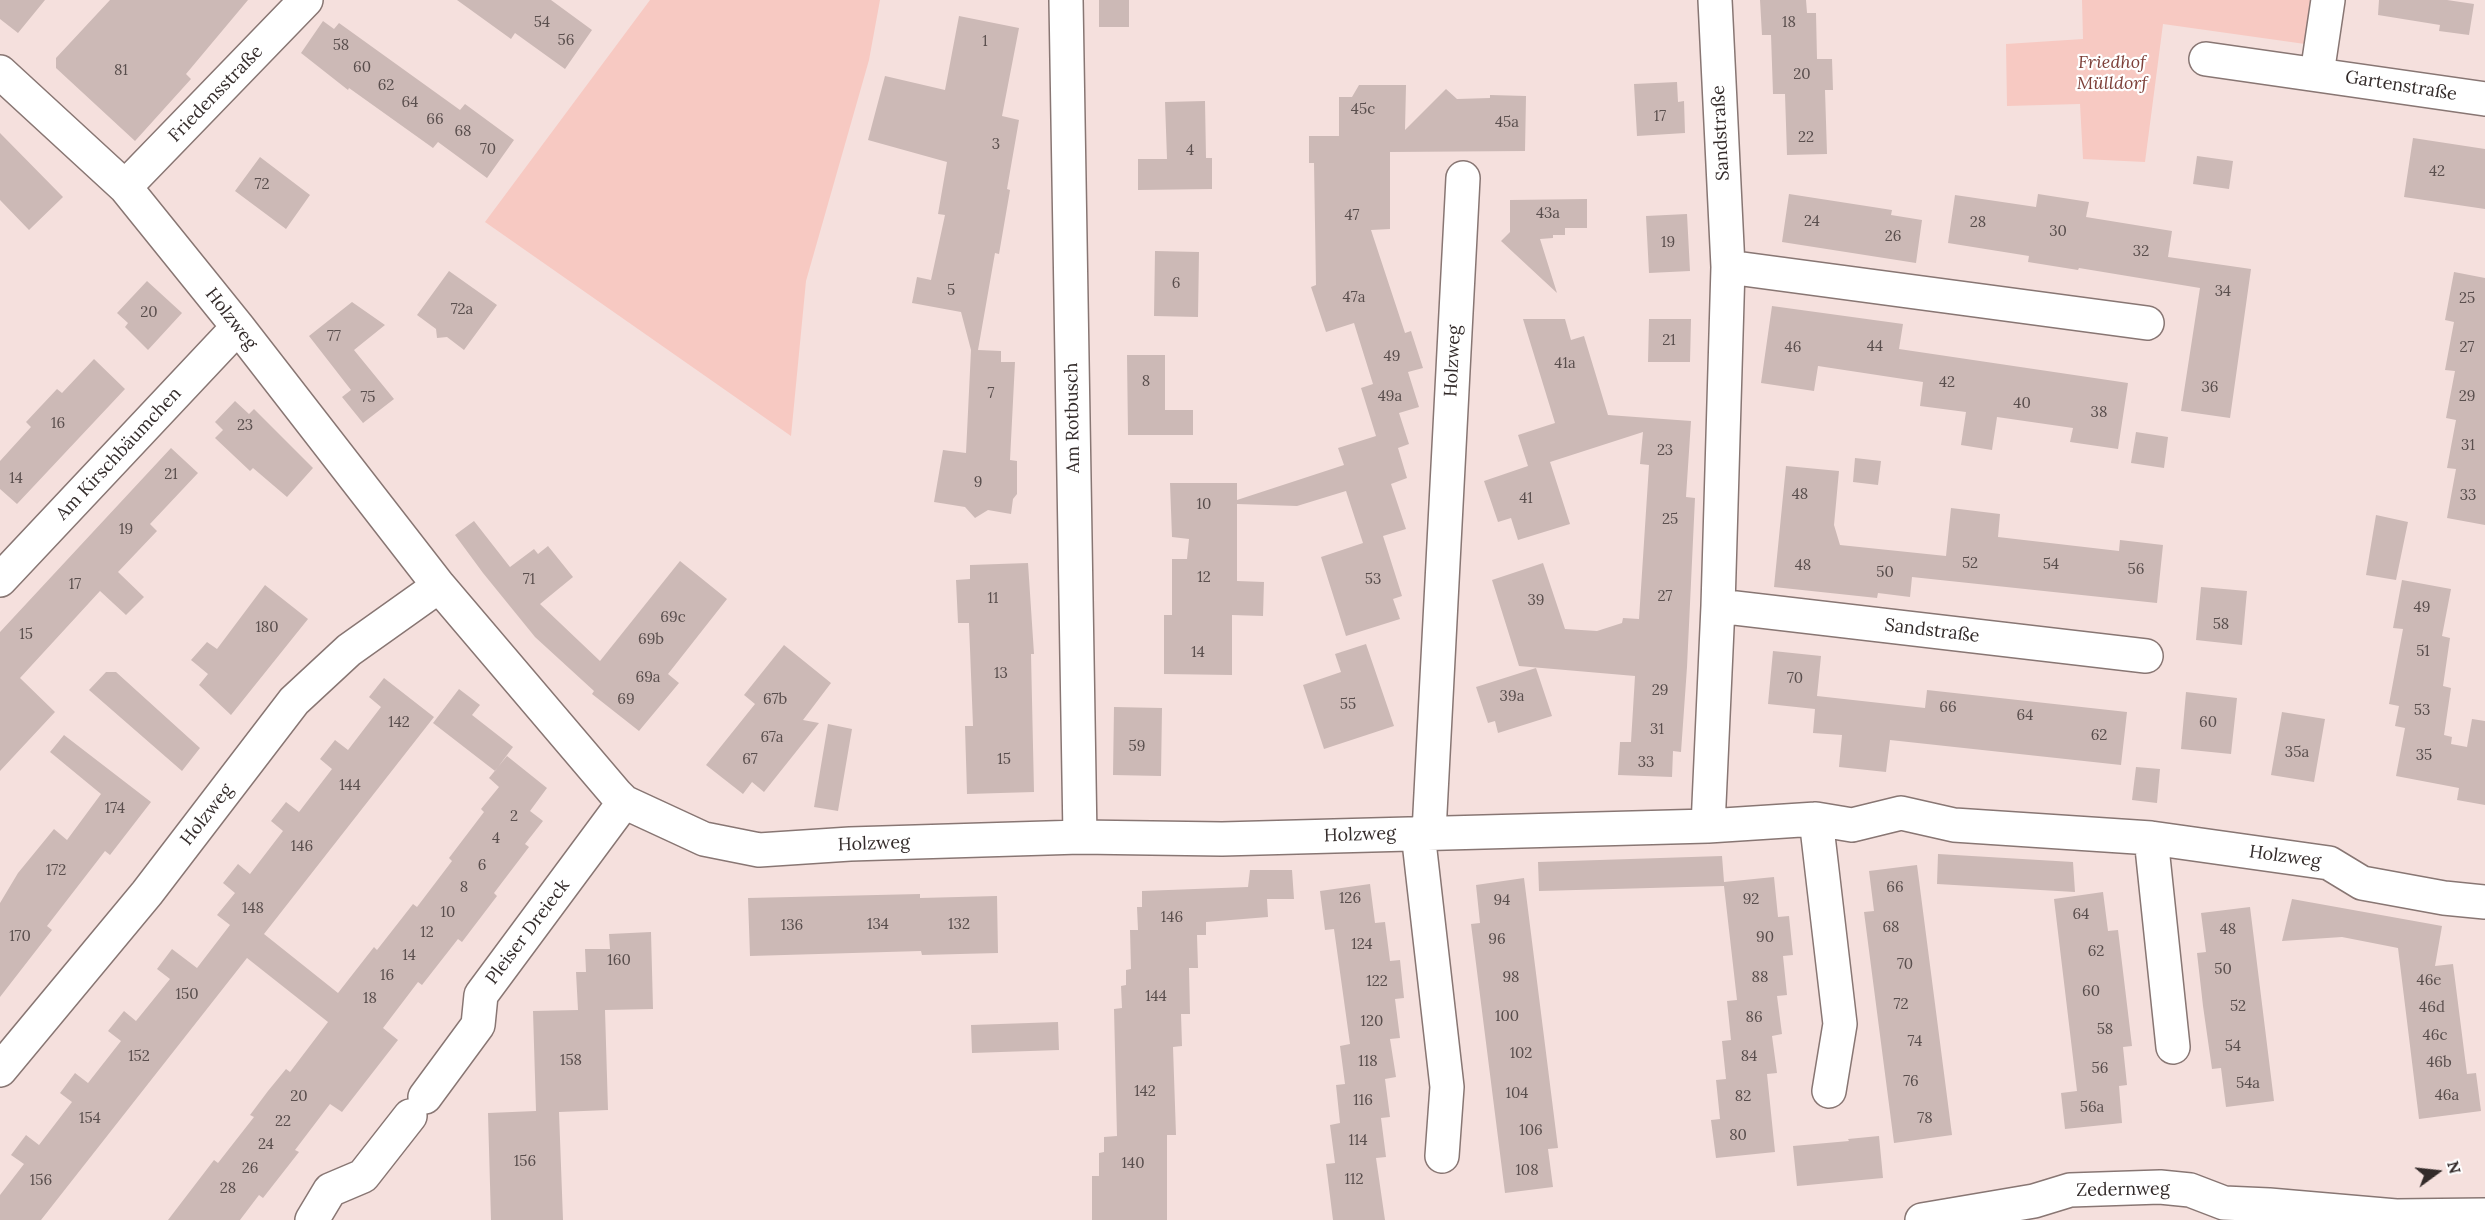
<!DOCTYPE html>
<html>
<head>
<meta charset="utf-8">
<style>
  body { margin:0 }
  #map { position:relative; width:2485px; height:1220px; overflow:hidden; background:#f5e0dd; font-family:Lora,serif }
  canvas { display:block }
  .north { position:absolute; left:2407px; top:1142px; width:60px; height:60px; -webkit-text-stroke:4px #fff; paint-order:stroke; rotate:75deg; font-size:16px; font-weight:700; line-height:24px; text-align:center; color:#332b2a }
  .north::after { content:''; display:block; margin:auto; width:21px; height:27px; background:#332b2a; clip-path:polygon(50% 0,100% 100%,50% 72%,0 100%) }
</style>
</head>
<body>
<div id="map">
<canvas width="2485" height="1220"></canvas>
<div class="north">N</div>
</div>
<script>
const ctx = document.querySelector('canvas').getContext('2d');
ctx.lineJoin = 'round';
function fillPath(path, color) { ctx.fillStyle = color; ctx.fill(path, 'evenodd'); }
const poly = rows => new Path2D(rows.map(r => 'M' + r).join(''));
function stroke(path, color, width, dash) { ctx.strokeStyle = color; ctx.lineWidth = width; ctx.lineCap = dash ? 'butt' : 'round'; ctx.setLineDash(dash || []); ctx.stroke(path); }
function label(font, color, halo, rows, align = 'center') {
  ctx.font = font + ' Lora,serif'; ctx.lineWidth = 4.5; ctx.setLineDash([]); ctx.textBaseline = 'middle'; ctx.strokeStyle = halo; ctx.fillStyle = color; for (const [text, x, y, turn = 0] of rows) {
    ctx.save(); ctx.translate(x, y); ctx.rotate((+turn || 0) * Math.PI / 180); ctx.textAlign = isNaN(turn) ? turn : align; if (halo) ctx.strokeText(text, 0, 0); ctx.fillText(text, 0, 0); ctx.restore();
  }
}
const green = poly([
  [650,0,880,0,869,60,806,281,791,436,485,222],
  [2082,0,2310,0,2305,44,2163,24,2145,162,2083,159,2080,104,2007,106,2006,44,2083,39]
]);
const building = poly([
  [0,0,45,0,18,33,0,19],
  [110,0,248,0,186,74,191,79,135,141,56,68,56,58],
  [457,0,551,0,592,30,565,69,515,33,511,39],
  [1099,0,1129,0,1129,27,1099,27],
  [1760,0,1806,0,1807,13,1816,13,1817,59,1832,59,1833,90,1825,90,1827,154,1787,155,1785,94,1773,94,1771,35,1762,35],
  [2379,0,2447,0,2474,4,2469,35,2439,31,2440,25,2378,15],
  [959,16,1019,28,1002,116,1019,120,1007,189,1010,190,999,254,995,253,978,350,1001,351,1001,362,1015,362,1010,460,1017,461,1017,494,1013,499,1011,514,988,510,975,518,965,507,934,502,943,450,966,453,971,350,961,312,912,303,917,277,931,280,945,215,938,214,947,162,868,140,885,76,945,90],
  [323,21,334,29,339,23,460,110,465,104,514,140,487,178,438,142,433,148,349,88,348,90,301,53],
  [1677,82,1678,102,1684,101,1685,133,1637,136,1634,84],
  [1359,85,1406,85,1405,130,1446,89,1457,99,1490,98,1490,95,1526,96,1525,151,1390,152,1390,229,1371,230,1405,333,1411,331,1423,368,1408,372,1419,407,1399,413,1409,444,1398,448,1407,478,1391,484,1406,529,1383,536,1402,596,1393,599,1400,619,1346,636,1321,557,1363,543,1346,491,1297,506,1237,504,1237,581,1264,582,1263,616,1232,615,1232,675,1164,674,1164,615,1172,615,1172,559,1187,559,1189,539,1172,537,1170,483,1237,483,1237,500,1344,465,1338,448,1376,436,1361,388,1373,384,1354,323,1326,332,1311,287,1316,285,1314,163,1309,163,1309,136,1339,136,1339,97,1352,97],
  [1205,101,1206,158,1212,158,1212,189,1138,190,1138,159,1167,159,1165,102],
  [0,133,63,197,29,230,0,200],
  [2413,138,2485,149,2485,209,2404,197],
  [2197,156,2233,161,2229,189,2193,184],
  [260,157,310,195,286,229,235,191],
  [1789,194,1892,210,1891,215,1922,220,1916,263,1782,242],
  [2038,194,2089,202,2086,217,2172,231,2168,257,2251,269,2230,418,2181,411,2200,288,2079,268,2078,270,2028,262,2029,256,1948,243,1955,195,2036,207],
  [1587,199,1587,228,1565,228,1565,235,1553,235,1553,238,1540,239,1557,293,1501,241,1510,232,1510,200],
  [1687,214,1690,271,1649,273,1646,216],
  [1155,251,1199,252,1198,317,1154,316],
  [449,271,497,305,464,350,447,337,437,338,436,329,417,315],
  [2454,272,2485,278,2485,525,2447,518,2456,469,2447,468,2456,420,2446,418,2455,371,2445,370,2454,322,2445,320],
  [147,281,182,313,148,350,125,327,128,323,117,313],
  [352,302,385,325,354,350,394,399,363,423,342,397,351,390,309,336],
  [1772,306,1903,324,1899,349,2128,383,2118,449,2070,442,2073,428,1997,417,1992,450,1961,445,1966,412,1920,406,1923,382,1818,366,1814,391,1761,383],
  [1523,319,1565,319,1571,340,1584,336,1608,415,1691,421,1686,497,1695,498,1687,667,1681,752,1673,751,1672,777,1618,775,1620,742,1631,742,1635,676,1519,666,1492,580,1543,563,1565,629,1597,631,1622,623,1623,618,1639,619,1649,465,1640,464,1643,432,1550,462,1570,524,1518,540,1511,518,1498,522,1484,481,1528,466,1518,435,1555,423],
  [1649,319,1691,319,1690,362,1648,362],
  [1127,355,1165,355,1165,410,1193,410,1193,435,1128,435],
  [94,359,125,389,17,504,0,489,0,461,31,427,26,422,57,389,62,393],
  [235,401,249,414,254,409,313,468,287,497,253,468,250,471,215,438,223,430,215,422],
  [2136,432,2168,437,2164,468,2131,463],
  [171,448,198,473,150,524,157,531,118,572,144,597,126,615,100,591,20,678,55,712,0,771,0,632],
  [1855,458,1881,461,1878,485,1853,482],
  [1786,466,1839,471,1834,525,1840,545,1946,556,1951,508,2000,514,1998,537,2119,551,2120,540,2163,545,2157,603,1912,577,1910,597,1878,593,1877,598,1774,587],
  [2376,515,2408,522,2396,580,2366,575],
  [474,521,510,567,534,549,538,554,548,546,573,577,540,604,600,661,680,561,727,599,668,674,679,683,639,731,592,694,594,691,535,637,483,573,455,535],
  [1028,563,1034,654,1031,654,1034,792,967,794,965,726,973,726,969,623,958,623,956,580,970,579,970,565],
  [2402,580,2451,589,2442,636,2450,638,2443,686,2451,688,2444,735,2452,737,2451,744,2467,747,2472,719,2485,721,2485,805,2457,800,2459,788,2396,776,2405,728,2395,726,2399,706,2389,704,2403,629,2393,628],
  [265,585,308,619,231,715,199,685,208,674,191,660,207,642,217,649],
  [2201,587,2247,591,2242,645,2196,640],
  [1366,644,1394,726,1324,749,1303,685,1341,672,1335,654],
  [784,645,831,683,803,720,819,723,764,792,752,782,743,794,706,765,755,704,744,695],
  [1773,651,1821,656,1817,696,1925,708,1927,690,2127,712,2121,765,1890,740,1886,772,1839,767,1842,735,1813,733,1815,709,1768,704],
  [1536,668,1552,716,1498,733,1495,721,1488,723,1476,687],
  [106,672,116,672,200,748,182,771,89,690],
  [384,678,434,717,264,934,338,993,374,947,377,950,413,904,417,907,452,861,449,858,484,812,481,809,499,787,489,778,507,756,547,788,530,811,543,821,525,844,529,847,494,893,497,896,462,942,458,939,422,985,418,982,383,1028,398,1040,342,1112,330,1104,295,1150,299,1152,263,1198,259,1195,240,1220,168,1220,214,1160,218,1163,254,1117,250,1115,268,1091,286,1069,290,1072,328,1022,247,958,41,1220,0,1220,0,1195,24,1164,11,1155,26,1135,39,1145,72,1102,60,1093,75,1073,88,1083,121,1041,108,1031,124,1011,136,1021,170,979,157,969,172,949,197,968,230,925,217,915,235,893,223,883,238,864,250,874,283,831,271,821,286,802,299,812,332,769,320,759,335,740,348,750,381,707,369,697],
  [459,689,480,705,472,715,513,747,495,771,433,723],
  [2186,692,2237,698,2231,754,2181,749],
  [1114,707,1162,708,1161,776,1113,775],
  [2282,712,2325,719,2314,782,2271,775],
  [828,724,852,729,838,811,814,807],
  [64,735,151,802,110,855,105,851,47,926,52,930,0,997,0,903,18,873,54,829,67,840,101,794,50,752],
  [2136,767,2160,769,2157,803,2132,800],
  [1938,854,2073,862,2075,892,1937,884],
  [1722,856,1724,882,1774,877,1778,917,1789,916,1793,955,1783,956,1787,995,1777,996,1782,1034,1772,1036,1777,1073,1767,1074,1775,1152,1716,1158,1711,1120,1720,1119,1716,1080,1726,1079,1722,1041,1731,1040,1727,1001,1737,1000,1724,886,1539,891,1538,862],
  [1917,865,1952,1135,1894,1143,1864,912,1874,911,1869,871],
  [1250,870,1292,870,1294,899,1267,899,1268,917,1206,922,1206,935,1197,935,1198,968,1189,968,1190,1014,1181,1014,1182,1046,1173,1047,1176,1135,1167,1135,1167,1220,1092,1220,1092,1176,1099,1176,1099,1153,1104,1152,1104,1137,1117,1136,1114,1009,1122,1008,1121,986,1126,985,1126,970,1131,969,1130,930,1138,930,1137,907,1142,907,1142,891,1248,887],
  [1524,878,1558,1148,1548,1149,1553,1187,1505,1193,1471,924,1480,923,1476,885],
  [1370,884,1375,923,1385,922,1390,961,1400,960,1404,998,1395,999,1400,1038,1390,1039,1396,1077,1385,1079,1390,1117,1381,1118,1386,1157,1376,1158,1385,1220,1333,1220,1326,1164,1335,1163,1330,1125,1340,1123,1336,1085,1345,1084,1340,1046,1350,1044,1334,929,1325,930,1320,891],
  [2103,892,2108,931,2118,930,2132,1046,2123,1047,2127,1085,2119,1086,2122,1123,2065,1129,2061,1093,2077,1091,2054,899],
  [920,894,920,898,997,896,998,953,922,955,921,951,750,956,748,898],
  [2292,899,2442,926,2435,966,2453,964,2467,1074,2476,1073,2481,1111,2419,1119,2398,948,2342,937,2282,941],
  [2250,907,2274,1101,2226,1107,2221,1068,2212,1069,2203,1006,2197,953,2206,952,2201,913],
  [651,932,653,1009,605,1010,608,1110,559,1112,563,1220,491,1220,488,1113,536,1111,533,1011,578,1010,576,972,586,972,585,949,610,949,609,934],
  [1058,1022,1059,1050,972,1053,971,1025],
  [1879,1136,1883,1178,1797,1186,1793,1146,1849,1141,1848,1139]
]);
const minor = poly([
  [1066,0,1080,837],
  [2206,59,2485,99],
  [0,72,125,187,238,327,439,586,616,794,624,802,704,839,759,850,850,844,1080,837,1222,839,1708,826,1816,819,1852,825,1901,813,1954,825,2151,838,2329,863,2362,883,2444,898,2485,902],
  [2317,74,2328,0],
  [125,187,306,0],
  [1728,267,2147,323],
  [0,580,238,327],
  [1718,606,2146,656],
  [1816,819,1840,1024,1829,1091],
  [1708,826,1718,606,1728,267,1715,0],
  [1429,832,1463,178],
  [1418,833,1447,1087,1442,1156],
  [2151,838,2173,1047],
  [0,1070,147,893,294,701,349,650,439,586],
  [425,1097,478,1025,481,995,624,802],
  [312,1220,330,1190,363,1176,410,1116],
  [1922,1220,2034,1201,2070,1190,2160,1187,2190,1190,2224,1203,2269,1205,2396,1216,2485,1215]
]);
const numberNames = [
  ["54",542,23],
  ["18",1789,23],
  ["56",566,41],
  ["1",985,42],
  ["58",341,46],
  ["60",362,68],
  ["81",121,71],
  ["20",1802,75],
  ["62",386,86],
  ["64",410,103],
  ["45c",1363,110],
  ["17",1660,117],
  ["66",435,120],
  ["45a",1507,123],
  ["68",463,132],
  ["22",1806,138],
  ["3",996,145],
  ["70",488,150],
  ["4",1190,151],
  ["42",2437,172],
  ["72",262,185],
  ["43a",1548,214],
  ["47",1352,216],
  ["24",1812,222],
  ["28",1978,223],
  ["30",2058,232],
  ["26",1893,237],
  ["19",1668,243],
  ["32",2141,252],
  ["6",1176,284],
  ["5",951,291],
  ["34",2223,292],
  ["47a",1354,298],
  ["25",2467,299],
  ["72a",462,310],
  ["20",149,313],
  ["77",334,337],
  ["21",1669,341],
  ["44",1875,347],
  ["46",1793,348],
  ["27",2467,348],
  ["49",1392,357],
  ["41a",1565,364],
  ["8",1146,382],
  ["42",1947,383],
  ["36",2210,388],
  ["7",991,394],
  ["49a",1390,397],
  ["29",2467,397],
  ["75",368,398],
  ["40",2022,404],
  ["38",2099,413],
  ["16",58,424],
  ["23",245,426],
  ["31",2468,446],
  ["23",1665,451],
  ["21",171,475],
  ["14",16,479],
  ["9",978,483],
  ["48",1800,495],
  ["33",2468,496],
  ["41",1526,499],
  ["10",1204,505],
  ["25",1670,520],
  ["19",126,530],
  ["52",1970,564],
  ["54",2051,565],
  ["48",1803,566],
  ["56",2136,570],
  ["50",1885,573],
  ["12",1204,578],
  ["71",529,580],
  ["53",1373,580],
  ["17",75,585],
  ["27",1665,597],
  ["11",993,599],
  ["39",1536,601],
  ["49",2422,608],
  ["69c",673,618],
  ["58",2221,625],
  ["180",267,628],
  ["15",26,635],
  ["69b",651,640],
  ["51",2423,652],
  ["14",1198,653],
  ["13",1001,674],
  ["69a",648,678],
  ["70",1795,679],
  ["29",1660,691],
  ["39a",1512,697],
  ["69",626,700],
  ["67b",775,700],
  ["55",1348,705],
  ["66",1948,708],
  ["53",2422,711],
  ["64",2025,716],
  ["142",399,723],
  ["60",2208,723],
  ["31",1657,730],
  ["62",2099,736],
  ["67a",772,738],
  ["59",1137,747],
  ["35a",2297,753],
  ["35",2424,756],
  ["67",750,760],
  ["15",1004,760],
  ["33",1646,763],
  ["144",350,786],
  ["174",115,809],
  ["2",514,817],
  ["4",496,839],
  ["146",302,847],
  ["6",482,866],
  ["172",56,871],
  ["8",464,888],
  ["66",1895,888],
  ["126",1350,899],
  ["92",1751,900],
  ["94",1502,901],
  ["148",253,909],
  ["10",448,913],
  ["64",2081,915],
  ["146",1172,918],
  ["134",878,925],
  ["132",959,925],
  ["136",792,926],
  ["68",1891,928],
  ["48",2228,930],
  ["12",427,933],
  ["170",20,937],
  ["90",1765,938],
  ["96",1497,940],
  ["124",1362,945],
  ["62",2096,952],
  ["14",409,956],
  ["160",619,961],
  ["70",1905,965],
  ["50",2223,970],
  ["16",387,976],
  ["98",1511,978],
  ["88",1760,978],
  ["46e",2429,981],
  ["122",1377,982],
  ["60",2091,992],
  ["150",187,995],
  ["144",1156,997],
  ["18",370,999],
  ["72",1901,1005],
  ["52",2238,1007],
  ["46d",2432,1008],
  ["100",1507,1017],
  ["86",1754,1018],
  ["120",1372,1022],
  ["58",2105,1030],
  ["46c",2435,1036],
  ["74",1915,1042],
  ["54",2233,1047],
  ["102",1521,1054],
  ["152",139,1057],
  ["84",1749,1057],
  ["158",571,1061],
  ["118",1368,1062],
  ["46b",2439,1063],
  ["56",2100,1069],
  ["76",1911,1082],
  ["54a",2248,1084],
  ["142",1145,1092],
  ["104",1517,1094],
  ["46a",2447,1096],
  ["20",299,1097],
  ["82",1743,1097],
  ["116",1363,1101],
  ["56a",2092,1108],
  ["154",90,1119],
  ["78",1925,1119],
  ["22",283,1122],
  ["106",1531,1131],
  ["80",1738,1136],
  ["114",1358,1141],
  ["24",266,1145],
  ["156",525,1162],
  ["140",1133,1164],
  ["26",250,1169],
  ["108",1527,1171],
  ["112",1354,1180],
  ["156",41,1181],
  ["28",228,1189]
];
const parkNames = [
  ["Friedhof",2112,63],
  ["Mülldorf",2112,84]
];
const streetNames = [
  ["Gartenstraße",2401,86,9],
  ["Friedensstraße",216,94,-46],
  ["Sandstraße",1721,133,-93],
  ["Holzweg",231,319,52],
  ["Holzweg",1453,361,-87],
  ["Am Rotbusch",1073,418,-91],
  ["Am Kirschbäumchen",119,454,-47],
  ["Sandstraße",1932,631,7],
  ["Holzweg",207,815,-52],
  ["Holzweg",1360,835,-2],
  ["Holzweg",874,844,-2],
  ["Holzweg",2285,857,8],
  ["Pleiser Dreieck",528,932,-53],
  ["Zedernweg",2123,1190,-1]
];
fillPath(green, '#f7c9c2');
fillPath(building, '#ccb9b6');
stroke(minor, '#887673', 36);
stroke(minor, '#fff', 33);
label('15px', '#594e4d', null, numberNames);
label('italic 18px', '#7e4039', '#fff', parkNames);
label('18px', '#332b2a', '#fff', streetNames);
</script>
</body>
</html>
